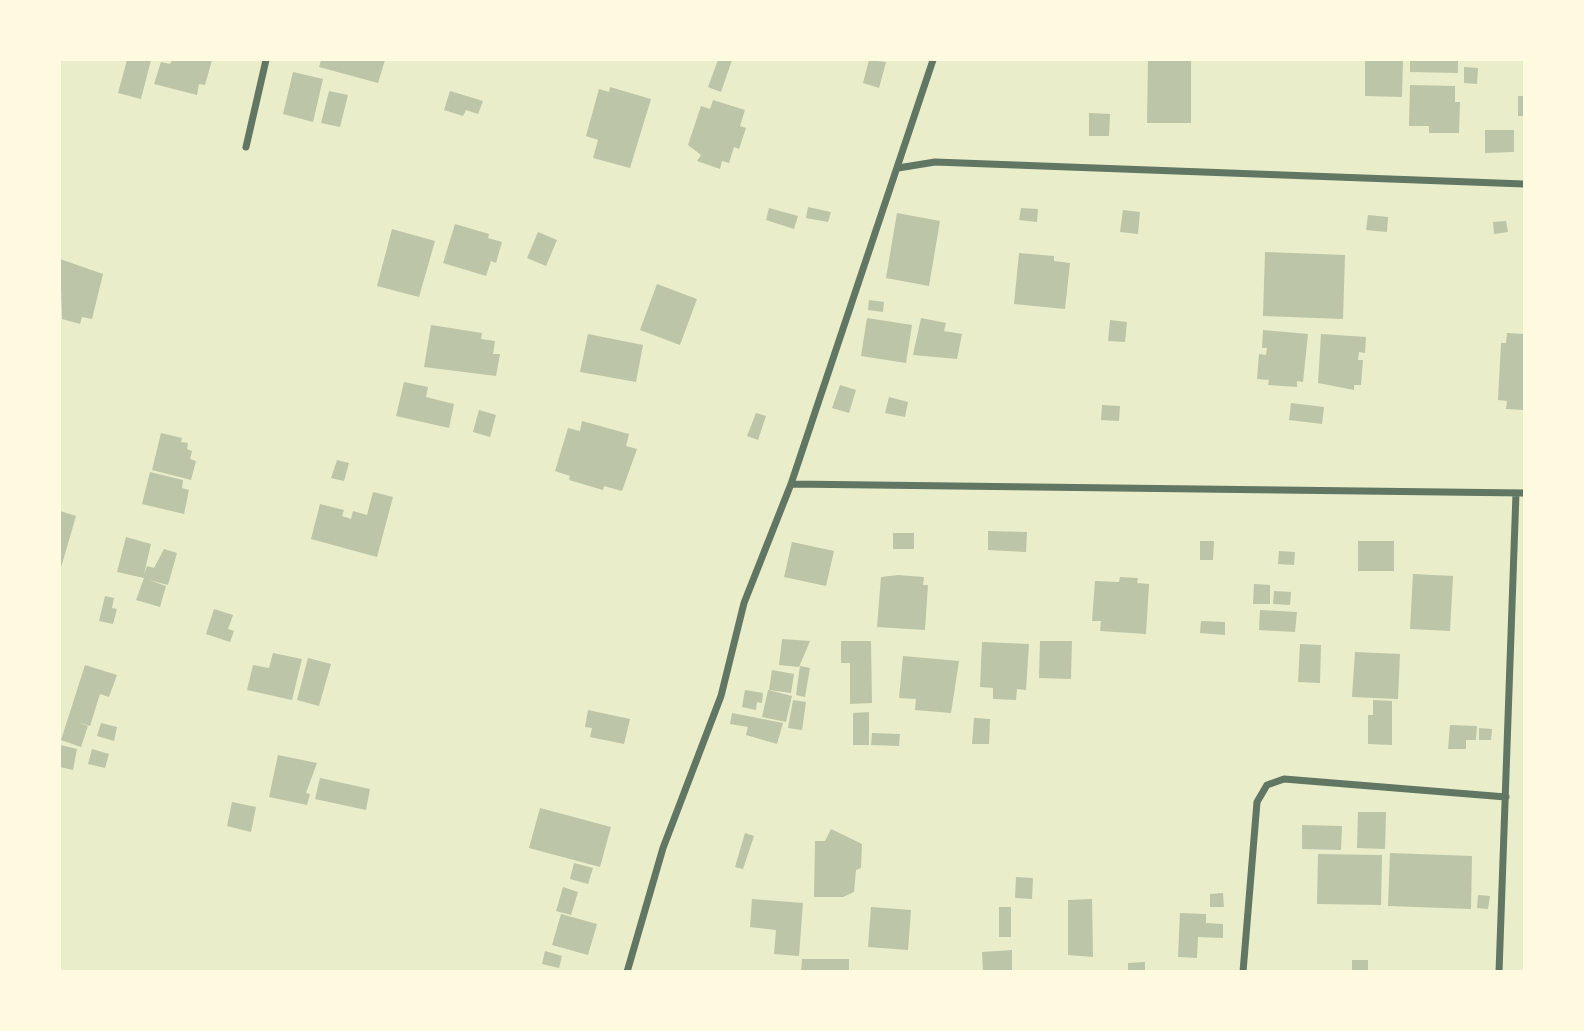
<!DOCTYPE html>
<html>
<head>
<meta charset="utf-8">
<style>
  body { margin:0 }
  #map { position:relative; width:1584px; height:1031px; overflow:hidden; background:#e9edc9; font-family:"PT Sans Narrow",sans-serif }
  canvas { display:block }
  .frame { position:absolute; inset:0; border:61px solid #fefae0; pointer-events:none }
</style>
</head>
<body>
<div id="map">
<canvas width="1584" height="1031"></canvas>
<div class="frame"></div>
</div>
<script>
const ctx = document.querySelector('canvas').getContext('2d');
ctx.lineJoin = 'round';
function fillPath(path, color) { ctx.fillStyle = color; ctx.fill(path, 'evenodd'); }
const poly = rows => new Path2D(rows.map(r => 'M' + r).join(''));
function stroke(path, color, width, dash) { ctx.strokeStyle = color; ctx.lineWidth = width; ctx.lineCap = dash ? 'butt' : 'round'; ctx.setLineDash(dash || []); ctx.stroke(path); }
const building = poly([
  [127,60,151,60,141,99,118,93],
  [172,60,212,60,205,85,199,84,197,95,154,84,161,62,170,64],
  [321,60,385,60,378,83,319,67],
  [718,60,732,60,721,92,708,87],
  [869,60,886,62,879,88,863,83],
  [1148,60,1191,60,1191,123,1147,123],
  [1365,60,1403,60,1402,97,1365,96],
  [1410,60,1458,60,1458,73,1410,72],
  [1464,67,1478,68,1477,84,1464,83],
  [293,72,323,79,313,122,283,114],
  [1410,85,1455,86,1455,102,1460,102,1459,133,1429,133,1429,126,1409,126],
  [610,87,651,99,630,168,593,158,598,140,586,136,599,89,609,92],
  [329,91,348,95,340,127,321,123],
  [450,91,483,101,478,114,466,110,463,116,444,110],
  [1518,96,1524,96,1524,116,1518,116],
  [713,100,745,110,740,126,746,128,739,149,734,147,729,163,722,161,720,169,697,161,701,155,688,145,701,106,710,109],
  [1089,113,1110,114,1109,136,1089,136],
  [1485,130,1514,130,1514,152,1485,153],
  [808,207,831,212,828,222,806,218],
  [769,208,798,216,794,229,766,220],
  [1021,208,1038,209,1037,222,1019,220],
  [1123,210,1140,212,1138,234,1120,232],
  [897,213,940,221,929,286,886,278],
  [1368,215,1388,217,1387,232,1366,230],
  [1506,221,1508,232,1494,234,1493,222],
  [455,224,489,234,488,238,502,242,496,263,491,261,486,276,443,263],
  [392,229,435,241,419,297,377,286],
  [538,232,557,240,546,266,527,258],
  [1265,252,1345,255,1343,319,1263,316],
  [1019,253,1054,256,1054,261,1070,263,1065,309,1014,304],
  [60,259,103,274,92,319,82,317,80,324,62,319],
  [657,284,697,299,680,345,640,330],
  [869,300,884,302,883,312,868,310],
  [867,318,912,325,906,363,861,356],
  [921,318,946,323,944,331,962,334,957,359,913,355],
  [1110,320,1127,322,1125,342,1108,341],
  [431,325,482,333,481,339,495,341,493,354,500,354,496,376,424,367],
  [1263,330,1308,334,1303,382,1297,381,1297,387,1268,385,1269,380,1257,379,1259,354,1266,355,1267,348,1262,348],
  [1507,333,1524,334,1524,410,1506,409,1507,401,1498,400,1501,343,1506,343],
  [588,334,643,345,636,382,580,372],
  [1321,334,1366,337,1365,353,1359,352,1358,360,1363,360,1361,385,1354,385,1354,390,1318,383],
  [404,382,428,387,426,397,454,404,449,428,396,416],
  [840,385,856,390,849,413,832,408],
  [889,397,908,402,905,417,885,413],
  [1291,403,1324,407,1322,424,1289,420],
  [1102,405,1120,406,1119,421,1101,420],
  [479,410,496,415,490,437,473,432],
  [756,413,766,416,758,440,747,436],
  [582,421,629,434,626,446,637,449,622,491,604,486,603,490,569,480,570,476,555,471,568,428,580,431],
  [161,433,182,438,181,442,188,443,187,449,192,451,190,459,196,461,191,480,152,470],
  [337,460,349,463,344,481,331,478],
  [150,472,183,480,182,488,189,490,184,514,142,504],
  [373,492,393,497,377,557,311,539,320,504,344,510,342,516,351,519,353,511,367,515],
  [60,511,76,516,60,571],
  [988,531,1027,532,1026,552,988,550],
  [893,533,914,533,914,549,893,549],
  [126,537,151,544,144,574,147,566,154,568,164,549,177,553,168,585,149,580,166,586,160,607,136,600,144,578,117,572],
  [1200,541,1214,541,1213,560,1200,560],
  [1358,541,1394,541,1394,571,1358,571],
  [792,542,834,551,826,586,784,577],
  [1279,551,1295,552,1294,565,1278,564],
  [1413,574,1453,576,1450,631,1410,629],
  [898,575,924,577,923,585,928,585,925,630,877,627,881,577],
  [1120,577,1138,578,1137,583,1149,584,1146,634,1100,631,1101,621,1092,621,1095,581,1119,582],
  [1254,584,1270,585,1270,604,1253,604],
  [1274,591,1291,592,1290,605,1273,604],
  [105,596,114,598,112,608,117,609,113,624,99,621],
  [214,609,233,615,228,629,234,631,230,642,206,634],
  [1260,610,1297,612,1295,632,1259,630],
  [1201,621,1225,622,1225,635,1200,633],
  [782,639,810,641,799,667,779,665],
  [841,641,871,641,872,703,850,704,850,663,841,663],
  [1040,641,1072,641,1071,679,1039,678],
  [982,642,1029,644,1026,690,1017,689,1016,700,993,699,993,688,980,687],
  [1300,644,1321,645,1320,683,1298,682],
  [1355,652,1400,654,1398,699,1352,697],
  [273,653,302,659,292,700,247,690,253,665,269,668],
  [903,656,959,661,951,713,915,710,916,699,899,698],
  [308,658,331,664,319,706,297,700],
  [85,665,117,675,109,697,100,694,90,726,78,722,88,726,81,747,61,740],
  [800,666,810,668,805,697,796,695],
  [772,670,794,674,791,693,769,690],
  [745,690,763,693,762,703,757,702,756,710,742,707],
  [768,690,792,696,786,722,762,717],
  [793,700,806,702,802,730,788,728],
  [1373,700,1392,701,1392,745,1368,744,1368,715,1373,715],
  [588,710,630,719,624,744,590,737,592,728,585,727],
  [869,712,869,745,853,745,853,713],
  [732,713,783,723,777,744,746,735,748,727,730,724],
  [974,718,990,719,989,744,972,744],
  [101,723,117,727,114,741,97,736],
  [1450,725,1477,726,1476,740,1466,740,1466,749,1448,749],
  [1479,728,1492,729,1491,740,1479,740],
  [872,733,900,734,899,746,871,745],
  [60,745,77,749,73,770,60,767],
  [92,749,109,754,105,768,88,764],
  [278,755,317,763,306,793,310,794,307,805,269,797],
  [320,778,370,789,366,810,315,799],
  [232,802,256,807,251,832,227,826],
  [540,808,611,827,600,867,529,848],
  [1358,812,1386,812,1385,849,1357,848],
  [1302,825,1342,826,1341,850,1302,849],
  [831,829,862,844,861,868,856,870,854,892,843,897,814,897,815,841,825,841],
  [745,833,754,836,743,869,735,867],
  [1390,853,1472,856,1471,909,1388,906],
  [1318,854,1382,855,1381,905,1317,904],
  [574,863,593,868,588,884,570,879],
  [1016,877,1033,878,1032,899,1015,898],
  [563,887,578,892,571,915,556,911],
  [1223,893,1224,907,1210,907,1210,894],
  [1478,895,1490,896,1488,909,1477,908],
  [752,899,803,903,799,956,774,954,776,930,750,927],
  [1092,899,1093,957,1068,955,1068,900],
  [871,907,911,910,908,950,868,947],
  [999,907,1011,907,1011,937,999,937],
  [1180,913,1206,914,1206,923,1223,924,1223,938,1198,937,1197,958,1178,957],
  [561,914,597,924,588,955,552,945],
  [1012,950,1012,972,983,972,982,952],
  [545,951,562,956,559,968,542,964],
  [802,959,849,959,849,972,801,972],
  [1352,960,1368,960,1368,972,1352,972],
  [1145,962,1145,972,1128,972,1128,963]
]);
const minor = poly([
  [246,147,266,60],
  [898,168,935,162,1524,184],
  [791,484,1524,493],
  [627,972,663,848,721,696,744,603,791,484,933,60],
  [1243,972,1257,802,1267,785,1284,779,1506,797],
  [1499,972,1516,493]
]);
fillPath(building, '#bcc5a7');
stroke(minor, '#617663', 7);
</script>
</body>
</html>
